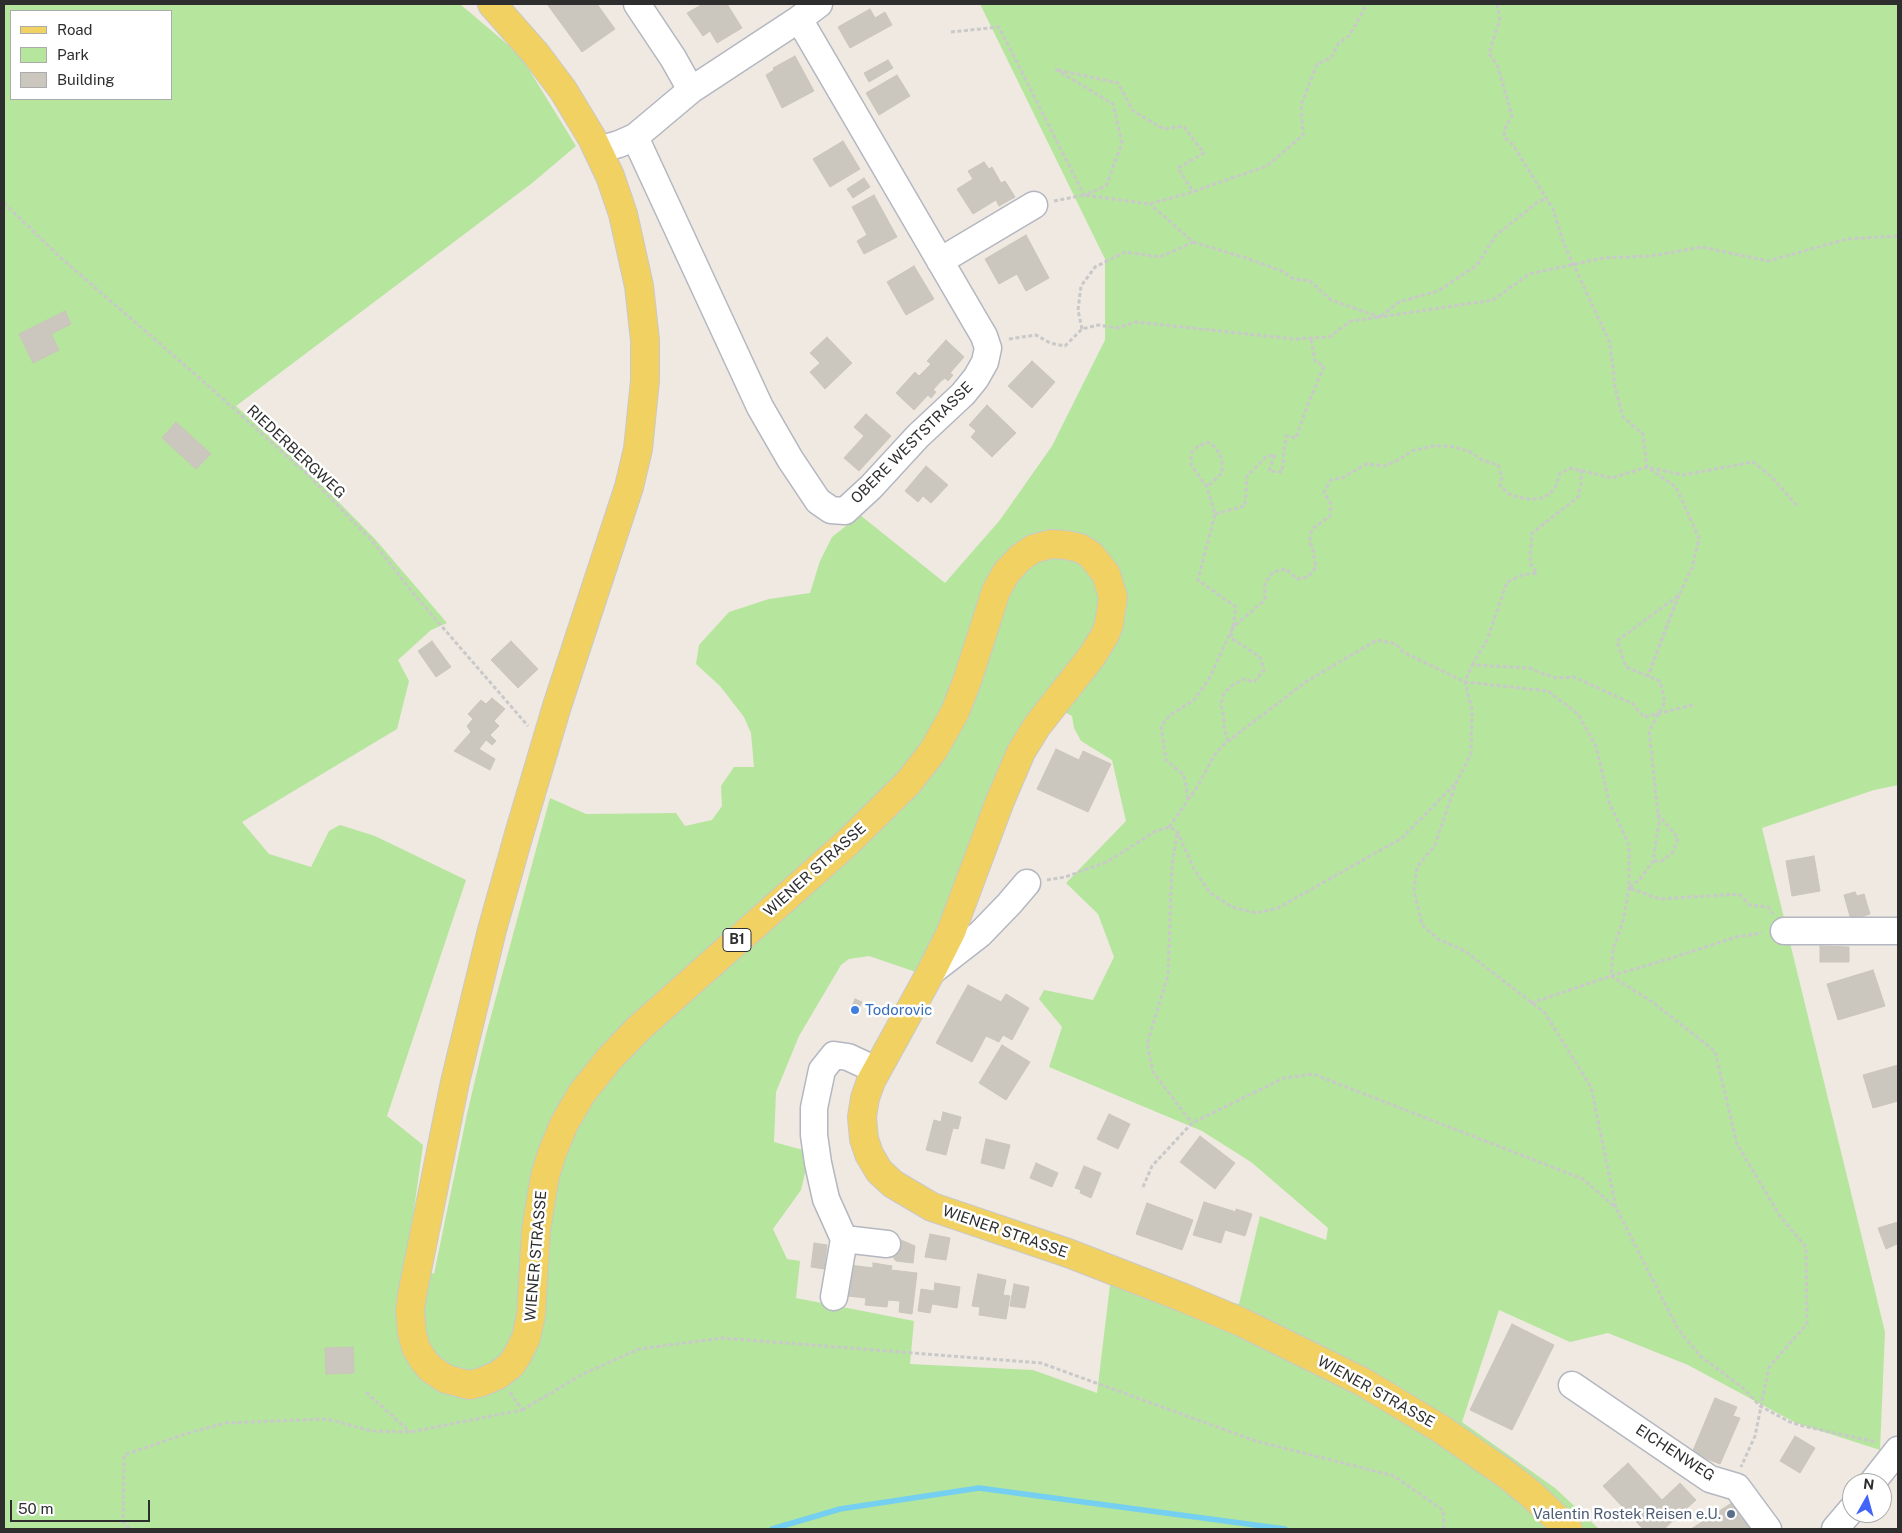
<!DOCTYPE html>
<html>
<head>
<meta charset="utf-8">
<style>
  body { margin:0 }
  #map { position:relative; width:1902px; height:1533px; overflow:hidden; background:#efe9e1; font-family:"Public Sans",sans-serif }
  canvas { display:block }
  .frame { position:absolute; inset:0; border:5px solid #2e2e2e; pointer-events:none }
  .legend { position:absolute; left:10px; top:10px; width:162px; height:90px; box-sizing:border-box; background:#fff; border:1px solid #ababab; margin:0; padding:6px 9px; list-style:none; font-size:15px; color:#2e2e2e }
  .legend li { display:flex; align-items:center; gap:10px; height:25px }
  .legend b { width:25px; border:1px solid #ababab }
  .north { position:absolute; left:1842px; top:1473px; width:50px; height:50px; box-sizing:border-box; background:#fff; border:1px solid #ababab; border-radius:50%; rotate:7deg; font-size:14px; font-weight:700; line-height:20px; text-align:center; color:#2e2e2e }
  .north::after { content:''; display:block; margin:auto; width:18px; height:22px; background:#4264fb; clip-path:polygon(50% 0,100% 100%,50% 72%,0 100%) }
  .scale { position:absolute; left:10px; top:1500px; width:140px; height:22px; box-sizing:border-box; border:2px solid #2e2e2e; border-top:0; padding-left:6px; font-size:15px; line-height:18px; white-space:nowrap; color:#2e2e2e; -webkit-text-stroke:4px #fff; paint-order:stroke }
</style>
</head>
<body>
<div id="map">
<canvas width="1902" height="1533"></canvas>
<div class="frame"></div>
<ul class="legend">
<li><b style="height:6px;background:#f2d163"></b>Road</li>
<li><b style="height:14px;background:#b6e59e"></b>Park</li>
<li><b style="height:14px;background:#cbc7bf"></b>Building</li>
</ul>
<div class="north">N</div>
<div class="scale">50 m</div>
</div>
<script>
const ctx = document.querySelector('canvas').getContext('2d');
ctx.lineJoin = 'round';
function fillPath(path, color) { ctx.fillStyle = color; ctx.fill(path, 'evenodd'); }
const poly = rows => new Path2D(rows.map(r => 'M' + r).join(''));
function stroke(path, color, width, dash) { ctx.strokeStyle = color; ctx.lineWidth = width; ctx.lineCap = dash ? 'butt' : 'round'; ctx.setLineDash(dash || []); ctx.stroke(path); }
function label(font, color, halo, rows, align = 'center') {
  ctx.font = font + ' "Public Sans",sans-serif'; ctx.lineWidth = 5; ctx.setLineDash([]); ctx.textBaseline = 'middle'; ctx.strokeStyle = halo; ctx.fillStyle = color; for (const [text, x, y, turn = 0] of rows) {
    ctx.save(); ctx.translate(x, y); ctx.rotate((+turn || 0) * Math.PI / 180); ctx.textAlign = isNaN(turn) ? turn : align; if (halo) ctx.strokeText(text, 0, 0); ctx.fillText(text, 0, 0); ctx.restore();
  }
}
const green = poly([
  [4,4,460,4,520,55,576,146,531,184,236,406,310,473,375,539,447,623,431,630,398,660,409,681,397,729,242,822,269,854,311,867,329,831,340,825,375,836,466,880,387,1116,423,1145,407,1259,434,1274,467,1114,485,1038,550,798,586,814,676,813,685,826,712,820,722,806,721,786,734,767,754,767,751,733,744,717,720,686,696,664,699,645,729,612,769,599,810,593,820,561,832,537,860,515,945,583,1000,520,1052,446,1105,340,1105,259,980,4,1898,4,1898,785,1874,790,1762,828,1885,1332,1880,1450,1796,1423,1688,1365,1608,1333,1570,1342,1499,1310,1462,1422,1555,1488,1599,1529,4,1529],
  [11,11,171,11,171,99,11,99],
  [1061,710,1072,716,1074,728,1081,741,1112,760,1126,821,1066,883,1098,914,1114,957,1093,1000,1044,990,1039,999,1062,1027,1049,1067,1202,1131,1251,1162,1328,1228,1326,1240,1260,1216,1239,1304,1114,1281,1110,1285,1097,1393,1033,1370,910,1364,914,1321,796,1298,800,1261,787,1259,773,1229,801,1190,810,1152,774,1142,776,1092,799,1036,841,965,849,959,869,956,916,972,1033,749]
]);
const stream = poly([
  [772,1529,840,1509,979,1488,1285,1529]
]);
const building = poly([
  [547,4,597,4,615,29,582,52,547,4],
  [703,4,727,4,742,28,717,43,710,31,703,36,687,13,703,4],
  [870,9,875,18,885,12,892,25,850,48,838,27,870,9],
  [795,56,814,91,782,108,766,75,774,70,773,68,795,56],
  [888,60,893,68,869,82,864,73,888,60],
  [897,75,910,96,879,115,866,93,897,75],
  [843,141,860,169,830,187,813,159,843,141],
  [984,162,989,169,992,167,1001,183,1005,181,1015,197,999,206,996,200,973,214,957,189,973,179,968,171,984,162],
  [864,178,870,187,853,198,847,189,864,178],
  [874,195,897,237,864,254,857,241,867,235,852,207,874,195],
  [1026,235,1049,278,1026,291,1017,274,999,284,985,259,1026,235],
  [914,266,934,299,906,315,887,282,914,266],
  [65,311,71,324,51,334,59,350,33,363,19,334,65,311],
  [827,337,852,363,825,389,810,372,820,363,810,353,827,337],
  [946,340,964,357,950,373,953,375,948,381,945,378,941,381,927,368,931,364,927,361,946,340],
  [1032,361,1055,382,1032,408,1008,386,1032,361],
  [927,368,941,381,933,390,936,392,931,398,928,395,914,410,896,393,915,372,919,376,927,368],
  [987,405,1016,433,992,457,971,437,976,431,969,425,987,405],
  [866,414,891,436,859,471,844,458,864,436,854,427,866,414],
  [176,422,211,454,196,469,162,438,176,422],
  [926,466,948,485,931,503,923,496,918,502,905,491,926,466],
  [432,641,451,667,436,677,418,651,432,641],
  [511,641,538,669,518,688,491,660,511,641],
  [492,698,505,709,494,721,499,726,490,735,496,741,492,745,486,740,479,749,495,759,490,770,454,751,471,732,467,726,473,719,468,714,481,700,486,704,492,698],
  [1056,749,1079,760,1083,751,1111,764,1088,812,1037,789,1056,749],
  [1814,856,1820,891,1792,896,1786,861,1814,856],
  [1855,892,1857,896,1864,894,1870,914,1851,920,1844,895,1855,892],
  [1820,946,1849,947,1849,962,1820,962,1820,946],
  [1873,970,1885,1006,1838,1020,1827,984,1873,970],
  [968,985,1001,1002,1006,994,1029,1008,1012,1040,1003,1035,999,1042,986,1036,972,1062,936,1043,968,985],
  [855,999,862,1002,856,1014,850,1011,855,999],
  [1002,1045,1030,1062,1006,1100,979,1083,1002,1045],
  [1898,1065,1898,1101,1873,1108,1863,1075,1898,1065],
  [943,1112,961,1117,958,1129,953,1128,946,1155,926,1150,934,1120,941,1122,943,1112],
  [1109,1114,1130,1124,1118,1149,1097,1139,1109,1114],
  [1200,1136,1235,1163,1215,1189,1180,1162,1200,1136],
  [986,1139,1010,1145,1004,1169,981,1163,986,1139],
  [1036,1163,1058,1173,1052,1187,1030,1178,1036,1163],
  [1084,1166,1101,1173,1091,1198,1080,1193,1081,1190,1075,1188,1084,1166],
  [1204,1202,1236,1212,1236,1209,1252,1214,1245,1236,1225,1230,1221,1243,1193,1235,1204,1202],
  [1147,1203,1193,1220,1182,1250,1136,1234,1147,1203],
  [1898,1222,1898,1247,1897,1244,1886,1249,1878,1228,1898,1222],
  [930,1234,950,1238,946,1260,925,1257,930,1234],
  [894,1237,915,1246,913,1263,896,1261,892,1256,894,1237],
  [814,1243,827,1245,824,1269,811,1267,814,1243],
  [873,1263,892,1266,891,1270,917,1273,912,1314,899,1312,900,1301,888,1300,887,1307,865,1305,866,1298,847,1296,850,1265,873,1268,873,1263],
  [978,1274,1006,1280,1003,1295,1010,1296,1006,1319,979,1315,980,1307,972,1306,978,1274],
  [935,1283,960,1287,957,1308,932,1304,930,1313,918,1311,921,1289,934,1291,935,1283],
  [1014,1284,1029,1287,1025,1308,1010,1306,1014,1284],
  [1512,1324,1554,1345,1512,1430,1470,1410,1512,1324],
  [353,1347,354,1373,326,1374,325,1348,353,1347],
  [1715,1398,1737,1407,1733,1416,1740,1418,1720,1464,1692,1453,1715,1398],
  [1795,1436,1815,1448,1800,1473,1780,1461,1795,1436],
  [1628,1463,1662,1500,1680,1483,1696,1500,1664,1529,1643,1529,1603,1486,1628,1463],
  [1738,1499,1758,1529,1691,1529,1738,1499]
]);
const path = poly([
  [1497,4,1500,19,1489,53,1498,67,1512,116,1505,128,1504,137,1513,145,1553,209,1564,244,1610,343,1615,387,1623,417,1643,434,1647,467,1676,487,1699,538,1692,568,1679,595,1617,641,1626,667,1660,681,1665,702,1649,731,1659,823,1653,861,1640,879,1629,888,1660,899,1739,894,1750,905,1768,907,1773,914],
  [951,32,999,27,1084,195,1106,186,1122,143,1113,104,1055,69],
  [1058,70,1118,83,1133,111,1164,129,1183,126,1204,153,1178,168,1193,192],
  [1054,201,1084,195,1149,204,1186,194,1267,166,1303,135,1301,105,1317,64,1331,58,1338,44,1349,36,1367,4],
  [4,203,61,258,196,375,308,475,373,542,413,593,528,726],
  [1193,242,1249,259,1282,271,1294,279,1310,281,1331,300,1380,317,1493,300,1529,274,1603,258,1651,256,1702,247,1768,261,1847,239,1898,236],
  [1381,316,1399,302,1438,291,1477,265,1496,235,1539,201,1547,199],
  [1082,329,1078,310,1081,286,1095,267,1125,252,1160,257,1193,242,1150,204],
  [1009,339,1036,335,1050,343,1065,346,1082,329,1098,325,1117,328,1136,322,1294,339,1311,338,1329,337,1351,321,1379,317],
  [1215,514,1245,506,1247,476,1267,456,1275,455,1269,471,1282,472,1286,436,1296,438,1307,407,1324,366,1315,361,1311,338],
  [1679,595,1648,676,1663,635,1679,595],
  [1472,665,1487,640,1507,582,1522,575,1537,573,1530,563,1532,533,1578,497,1581,484,1581,470],
  [1693,705,1644,717,1633,704,1574,677,1557,678,1543,674,1530,668,1472,665,1465,682,1472,710,1471,754,1456,783,1435,845,1417,867,1414,890,1422,925,1438,939,1465,951,1545,1013,1591,1087,1616,1208,1678,1329,1700,1356,1742,1387,1760,1406,1790,1422,1803,1426,1876,1442],
  [1228,741,1224,728,1224,717,1221,705,1223,695,1231,686,1244,679,1254,682,1264,670,1260,657,1231,638,1233,627,1265,600,1265,583,1273,572,1286,569,1297,579,1308,577,1316,567,1312,546,1309,542,1312,529,1330,516,1331,504,1324,492,1331,480,1342,478,1366,464,1385,466,1400,459,1412,451,1432,446,1449,446,1469,451,1482,460,1498,465,1502,477,1500,486,1511,495,1526,499,1539,499,1550,494,1556,486,1560,473,1571,468,1612,478,1647,467,1683,475,1753,462,1772,477,1797,506],
  [1188,799,1184,775,1166,760,1161,726,1170,715,1194,700,1209,679,1233,627,1236,607,1198,580,1215,514,1207,487,1191,465,1191,453,1198,446,1208,442,1215,447,1222,459,1222,473,1207,487],
  [1169,827,1198,786,1213,757,1223,745,1307,681,1377,640,1396,644,1403,652,1465,682,1548,691,1578,714,1596,746,1609,802,1629,845,1629,888,1623,921,1613,949,1611,976,1651,1001,1715,1051,1737,1144,1780,1216,1806,1247,1807,1324,1769,1367,1755,1436,1741,1467],
  [1177,834,1172,864,1168,975,1147,1044,1153,1072,1192,1123],
  [1654,861,1662,861,1673,852,1678,838,1658,814],
  [1047,880,1065,877,1107,862,1154,832,1169,827,1177,831,1194,869,1210,893,1232,907,1256,913,1278,908,1402,838,1454,785],
  [1531,1003,1611,976,1662,961,1736,937,1762,933],
  [1143,1187,1152,1166,1192,1123,1284,1078,1313,1074,1583,1179,1616,1208],
  [366,1392,410,1432],
  [522,1410,583,1374,639,1349,722,1338,1041,1363,1256,1441,1394,1476,1443,1510,1444,1529],
  [129,1529,123,1522,124,1455,185,1434,225,1423,327,1419,372,1431,410,1432,522,1410,510,1392]
]);
const minor = poly([
  [691,90,799,19,819,4],
  [635,137,760,407,790,459,818,501,831,510,845,511,871,487,918,436,963,394,976,378,985,362,988,348,984,336,974,319,799,19],
  [598,150,619,144,635,137,691,90,673,58,637,4],
  [940,261,1034,205],
  [1784,931,1898,931],
  [931,972,980,934,1009,904,1027,883],
  [844,1239,887,1244],
  [834,1297,844,1239,826,1199,818,1163,814,1135,814,1108,822,1070,834,1055,848,1057,876,1070],
  [1572,1385,1710,1479,1737,1487,1768,1529],
  [1872,1483,1898,1450],
  [1835,1529,1852,1509]
]);
const major = poly([
  [492,4,536,54,563,90,592,138,610,176,623,214,639,286,645,340,645,381,638,449,629,487,557,706,519,834,492,930,455,1082,412,1295,410,1311,412,1333,416,1348,424,1361,431,1369,446,1379,469,1385,482,1382,498,1375,511,1365,517,1356,526,1338,531,1315,536,1230,545,1176,552,1153,564,1124,582,1093,610,1058,638,1029,847,843,908,783,933,751,955,712,967,681,996,591,1006,573,1020,558,1033,549,1051,544,1066,545,1080,548,1091,555,1106,574,1113,597,1109,624,1105,635,1092,656,1037,726,1021,752,1000,801,951,932,931,972,871,1081,865,1098,862,1117,864,1139,869,1154,879,1171,893,1184,932,1207,1068,1253,1184,1298,1241,1322,1363,1382,1441,1429,1506,1474,1531,1494,1568,1529]
]);
const markers = [
  [855,1010,5,"#3f7fe0"],
  [1731,1514,5,"#5c6f8a"]
];
const shields = [
  [737,940,28]
];
const shieldNames = [
  ["B1",737,940]
];
const streetNames = [
  ["OBERE WESTSTRASSE",912,443,-45],
  ["RIEDERBERGWEG",296,452,43],
  ["WIENER STRASSE",815,870,-42],
  ["WIENER STRASSE",1005,1232,19],
  ["WIENER STRASSE",536,1256,-85],
  ["WIENER STRASSE",1376,1392,29],
  ["EICHENWEG",1675,1453,33]
];
const shopNames = [
  ["Todorovic",865,1010]
];
const serviceNames = [
  ["Valentin Rostek Reisen e.U.",1721,1514]
];
fillPath(green, '#b6e59e');
stroke(stream, '#75cff0', 5.5);
fillPath(building, '#cbc7bf');
stroke(building, '#cbc5ba', 1);
stroke(minor, '#b4b7c1', 29);
stroke(major, '#c9c9c9', 30);
stroke(path, '#c9c9c9', 3, [4, 2.5]);
stroke(minor, '#fff', 26);
stroke(major, '#f2d163', 28);
for (const [x, y, r, color] of markers) { const dot = new Path2D(); dot.arc(x, y, r, 0, 2 * Math.PI); ctx.fillStyle = color; ctx.fill(dot); stroke(dot, '#fff', 2); }
for (const [x, y, w] of shields) { const box = new Path2D(); box.roundRect(x - w / 2, y - 11.5, w, 23, 4); ctx.fillStyle = '#fff'; ctx.fill(box); stroke(box, '#2e2e2e', 1); }
label('bold 14px', '#2e2e2e', null, shieldNames);
label('15px', '#2e2e2e', '#fff', streetNames);
label('15px', '#366cbe', '#fff', shopNames, 'left');
label('15px', '#4e5e75', '#fff', serviceNames, 'right');
</script>
</body>
</html>
